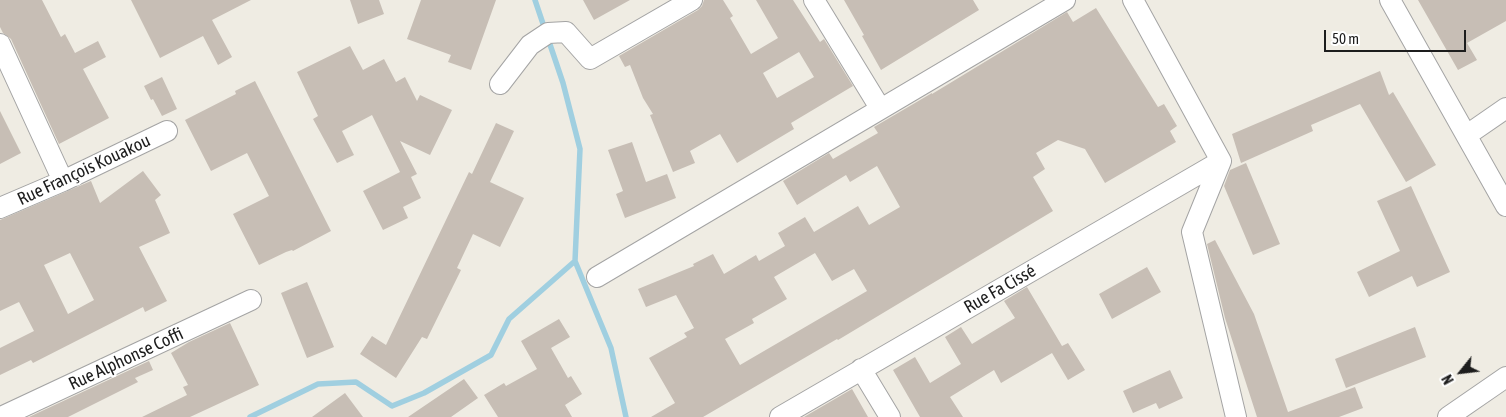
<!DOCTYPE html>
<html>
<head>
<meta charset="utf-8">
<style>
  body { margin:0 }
  #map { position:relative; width:1506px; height:417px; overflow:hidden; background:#efece3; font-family:"Asap Condensed",sans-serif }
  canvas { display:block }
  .north { position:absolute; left:1436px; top:347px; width:50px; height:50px; -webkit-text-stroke:4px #fff; paint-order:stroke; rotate:241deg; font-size:14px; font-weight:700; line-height:20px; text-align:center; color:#1d1d1d }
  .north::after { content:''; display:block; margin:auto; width:18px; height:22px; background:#1d1d1d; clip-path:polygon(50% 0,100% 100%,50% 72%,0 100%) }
  .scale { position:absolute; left:1324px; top:30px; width:142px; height:22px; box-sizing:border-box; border:2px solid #1d1d1d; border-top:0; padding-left:6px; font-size:15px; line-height:18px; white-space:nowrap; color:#1d1d1d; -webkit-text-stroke:4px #fff; paint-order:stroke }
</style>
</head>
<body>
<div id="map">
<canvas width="1506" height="417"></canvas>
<div class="north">N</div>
<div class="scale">50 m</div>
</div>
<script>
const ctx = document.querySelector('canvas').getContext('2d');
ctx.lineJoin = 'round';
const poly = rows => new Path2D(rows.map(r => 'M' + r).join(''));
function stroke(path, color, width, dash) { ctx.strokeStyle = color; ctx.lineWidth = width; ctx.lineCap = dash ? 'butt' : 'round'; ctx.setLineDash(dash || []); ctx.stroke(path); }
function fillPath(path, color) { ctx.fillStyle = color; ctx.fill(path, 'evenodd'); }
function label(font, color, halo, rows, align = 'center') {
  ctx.font = font + ' "Asap Condensed",sans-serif'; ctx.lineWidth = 4.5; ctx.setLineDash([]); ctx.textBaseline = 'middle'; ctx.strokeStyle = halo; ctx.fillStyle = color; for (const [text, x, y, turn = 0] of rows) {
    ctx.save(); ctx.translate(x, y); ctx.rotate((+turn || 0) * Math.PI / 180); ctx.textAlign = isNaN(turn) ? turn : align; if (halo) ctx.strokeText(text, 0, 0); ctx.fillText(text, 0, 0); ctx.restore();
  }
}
const stream = poly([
  [535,0,563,83,580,149,575,261,611,348,626,417],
  [250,417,318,384,356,382,392,406,424,393,491,355,509,319,575,261]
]);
const building = poly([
  [0,0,42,0,61,37,65,34,75,53,98,41,106,57,83,69,109,118,59,144,11,39,3,33,0,27],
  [131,0,251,0,212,20,232,57,218,65,203,36,160,58],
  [350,0,379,0,384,14,358,24],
  [421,0,496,0,471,70,448,62,451,55,407,39],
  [583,0,630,0,594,20],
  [704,0,723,0,733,16,730,18,751,54,778,38,756,0,793,0,820,42,824,39,853,86,791,123,794,129,737,163,720,134,690,151,695,163,673,172,650,115,653,114,643,98,630,65,625,67,619,56,698,10,702,6],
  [799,52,814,77,777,98,763,73],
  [844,0,973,0,979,10,881,70,862,36,864,35],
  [1418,0,1506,0,1506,21,1467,43,1477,60,1458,70],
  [1096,8,1158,107,1164,104,1177,126,1170,131,1176,142,1105,183,1085,149,1058,140,1036,153,1045,169,1033,177,1053,211,838,340,837,339,703,417,651,417,675,403,649,358,687,337,684,333,694,328,676,295,646,307,638,289,694,266,693,264,713,254,724,274,756,255,759,261,785,246,778,233,805,217,814,232,858,206,869,225,900,207,877,166,850,182,846,175,797,205,783,181,829,153,833,159,878,133,874,127,932,93,932,94,1067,12,1073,22],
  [815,253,832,281,854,269,867,291,740,365,725,339,754,323,752,319,787,299,774,277],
  [350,46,363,70,384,59,396,82,405,77,417,101,420,95,452,110,430,155,400,141,417,174,411,177,421,198,403,207,408,218,383,230,363,191,400,172,372,115,342,131,354,155,337,163,313,119,318,116,297,72],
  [1380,71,1389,95,1393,92,1436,165,1406,182,1360,104,1311,125,1313,131,1241,163,1232,134],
  [162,77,177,109,162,116,153,99,151,100,144,86],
  [255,81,331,231,293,251,292,250,286,252,259,265,233,214,269,196,247,153,211,171,185,120,236,94,235,91],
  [0,111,21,153,0,164],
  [496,123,514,131,490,182,524,198,500,247,473,234,457,268,461,270,427,339,422,337,396,378,360,354,372,336,386,345,469,172,472,174],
  [632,142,646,182,667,174,676,198,625,218,616,194,623,191,608,150],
  [1246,163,1280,244,1253,255,1224,186,1230,170],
  [143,171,161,195,155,200,170,233,139,247,167,301,145,312,143,307,33,363,31,360,0,375,0,348,34,331,19,302,0,311,0,220,91,181,100,203],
  [70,253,94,300,68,314,44,265],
  [1411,186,1450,272,1417,287,1412,276,1369,297,1357,272,1400,251,1377,201],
  [1215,240,1254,314,1288,412,1355,387,1363,408,1339,417,1257,417,1225,318,1207,244],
  [1147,267,1161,292,1112,319,1099,294],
  [307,282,334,347,307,358,281,293],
  [1027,287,1062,346,1068,343,1085,370,1068,380,1052,353,1001,383,994,370,950,397,963,417,920,417,893,370,915,357,930,383,961,364,945,337,961,327,972,344,1015,318,1004,301],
  [559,319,570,337,551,348,568,378,571,376,582,394,565,405,572,417,498,417,484,395,504,383,506,386,537,369,521,341],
  [230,323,259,385,190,417,142,417,187,395,183,387,188,385,171,353,189,342],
  [1415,327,1426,357,1346,388,1335,359],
  [149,361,153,370,135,378,138,382,68,417,29,417],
  [1170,370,1183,398,1159,409,1156,403,1133,413,1123,391],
  [464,379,478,398,451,417,408,417],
  [852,389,868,417,804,417],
  [345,393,363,417,312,417]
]);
const street = poly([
  [814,0,880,108],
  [1133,0,1221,161,1192,232,1236,417],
  [1390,0,1506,206],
  [0,44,63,181],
  [500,84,530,45,548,33,566,32,590,59,692,0],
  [1467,135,1506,108],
  [0,208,63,181,167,131],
  [597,277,1065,0],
  [861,369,890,417],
  [1,417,251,300],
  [780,417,1221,161],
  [1448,417,1506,377]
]);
const streetNames = [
  ["Rue François Kouakou",84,170,-25],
  ["Rue Fa Cissé",1000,289,-30],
  ["Rue Alphonse Coffi",126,359,-25]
];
stroke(stream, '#a0cfe0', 5.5);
fillPath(building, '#c7beb5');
stroke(street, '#a4a4a4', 22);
stroke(street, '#fff', 20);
label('18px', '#1d1d1d', '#fff', streetNames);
</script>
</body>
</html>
